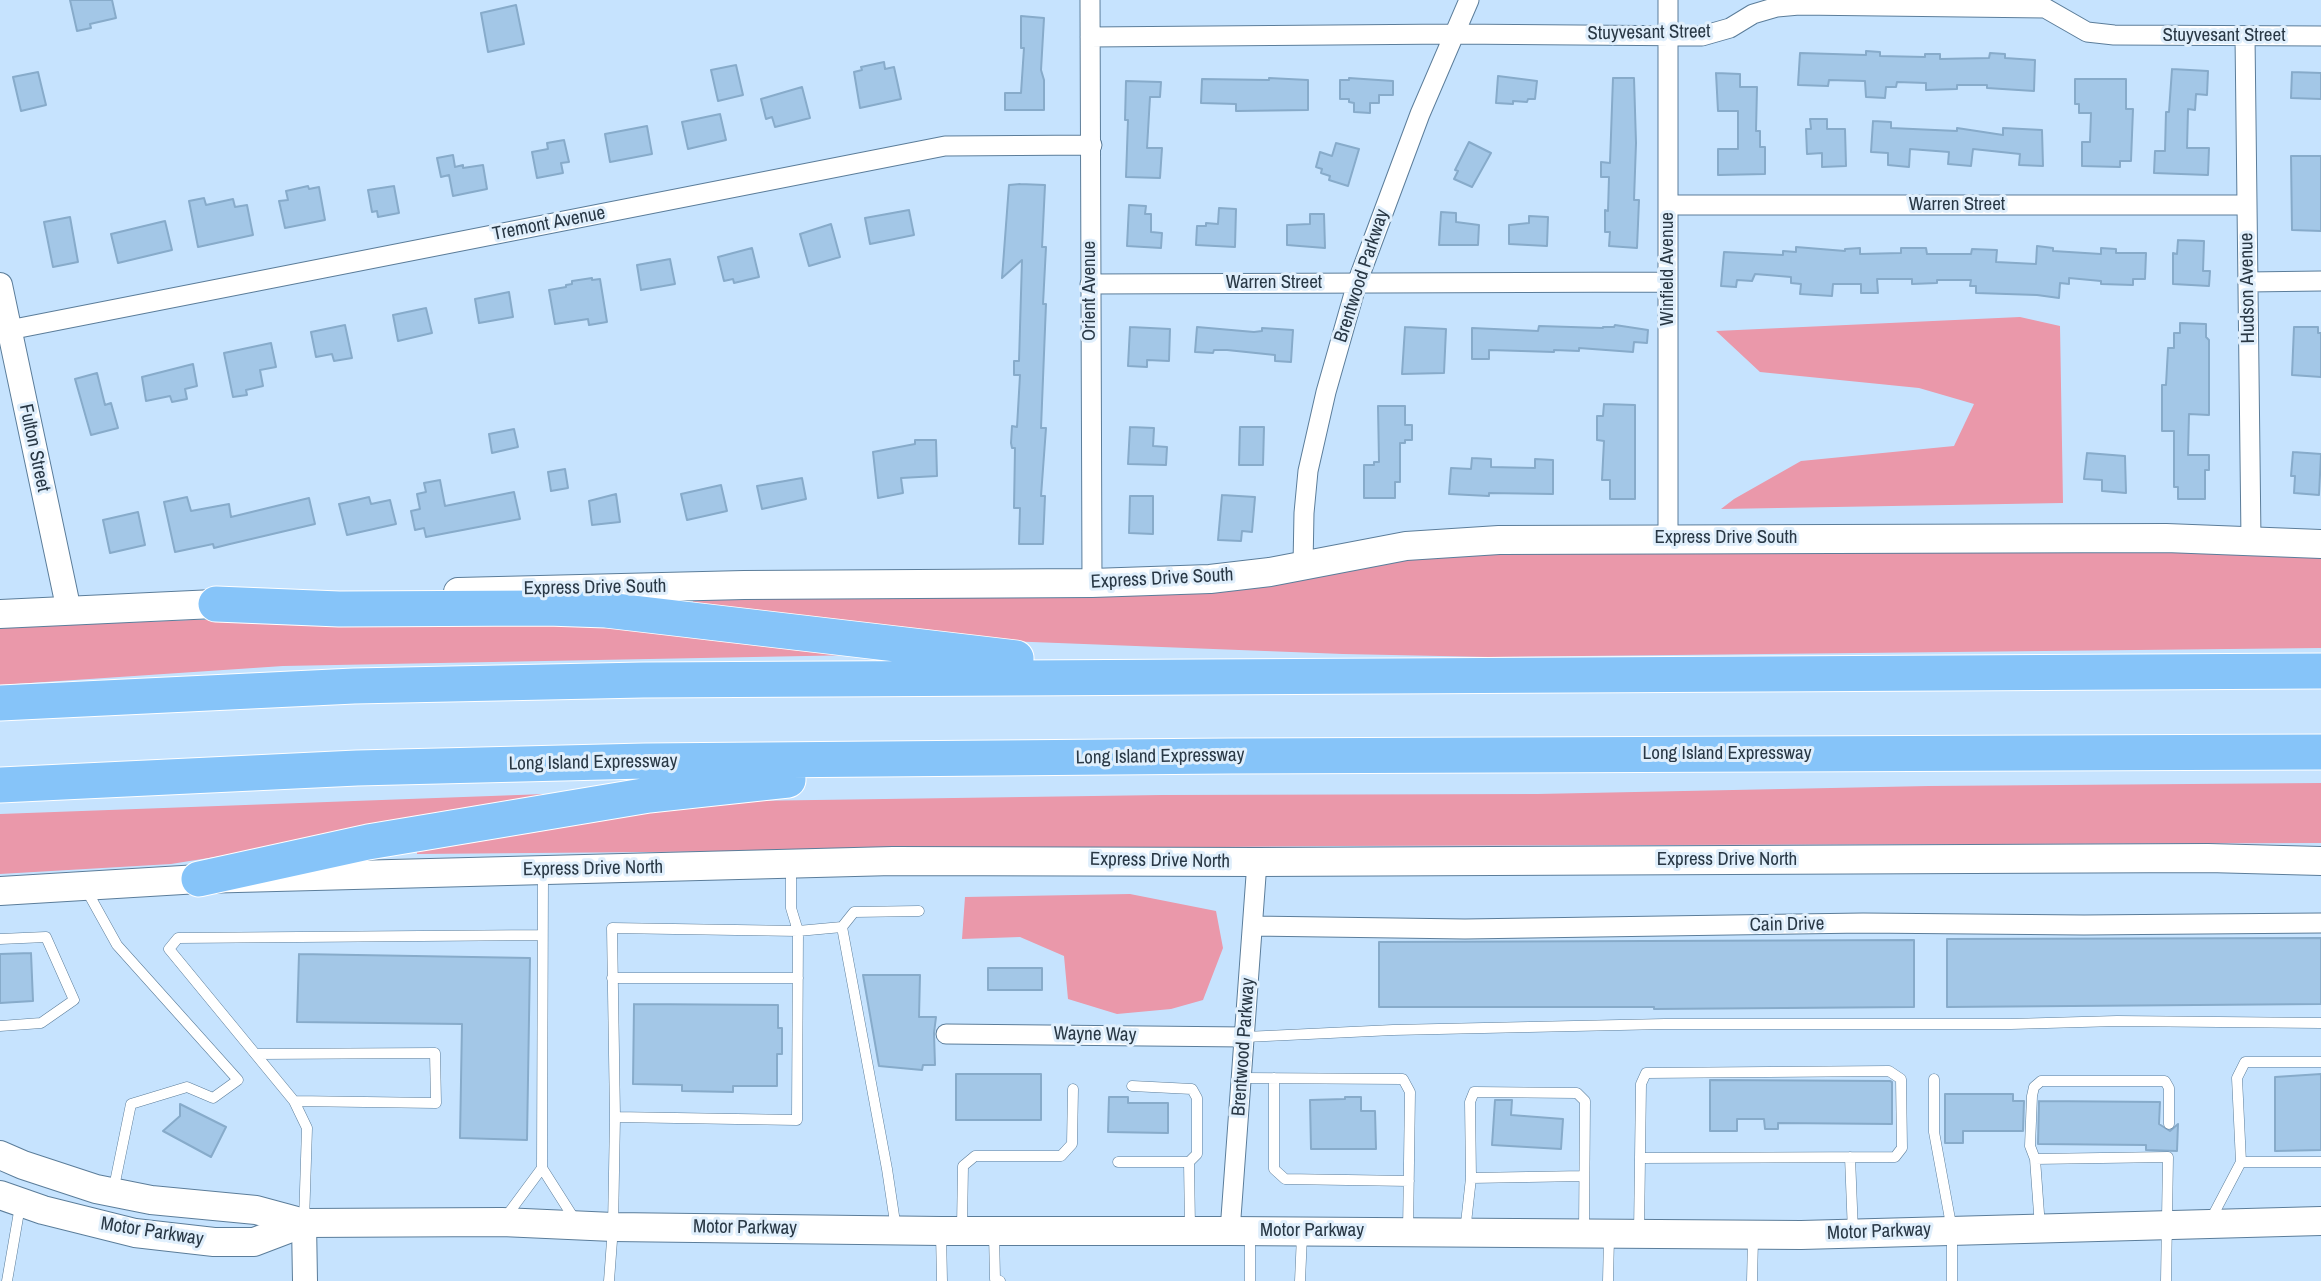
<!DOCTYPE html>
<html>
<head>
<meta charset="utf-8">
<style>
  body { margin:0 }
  canvas { display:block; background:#c6e3fe }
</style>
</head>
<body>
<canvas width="2321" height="1281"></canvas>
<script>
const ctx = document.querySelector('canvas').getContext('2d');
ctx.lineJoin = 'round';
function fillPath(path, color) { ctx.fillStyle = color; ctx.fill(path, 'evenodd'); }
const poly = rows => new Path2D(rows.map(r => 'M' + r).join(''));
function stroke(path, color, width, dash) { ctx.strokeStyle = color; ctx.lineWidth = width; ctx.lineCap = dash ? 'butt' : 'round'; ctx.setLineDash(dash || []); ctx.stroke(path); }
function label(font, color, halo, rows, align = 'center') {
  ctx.font = font + ' "Archivo Narrow",sans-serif'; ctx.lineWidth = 6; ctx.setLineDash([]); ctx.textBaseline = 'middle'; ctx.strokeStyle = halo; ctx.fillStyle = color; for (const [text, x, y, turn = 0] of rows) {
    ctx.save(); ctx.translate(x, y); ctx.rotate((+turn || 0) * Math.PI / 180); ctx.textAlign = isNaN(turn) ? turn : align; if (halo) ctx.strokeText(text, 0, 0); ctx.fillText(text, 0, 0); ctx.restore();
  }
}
const green = poly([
  [2020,317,2060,326,2063,503,1721,509,1734,499,1801,461,1954,446,1974,404,1919,388,1760,372,1716,331],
  [1741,546,2321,553,2321,648,1489,657,1343,654,1006,641,693,603,693,594,1391,556],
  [549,614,858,655,283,666,0,685,0,628,191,620],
  [2321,783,2321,843,1337,846,417,854,417,846,660,808,746,801,1162,795,1537,794,1929,786],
  [627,791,171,864,0,874,0,814],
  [1130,894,1216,911,1223,948,1203,1000,1171,1009,1117,1014,1068,999,1064,956,1020,937,962,939,965,897]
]);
const building = poly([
  [70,0,112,0,116,18,90,24,91,28,77,31,70,0],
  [516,5,524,44,488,52,481,13,516,5],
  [1021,16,1044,18,1041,70,1044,80,1044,110,1005,110,1005,93,1021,93,1024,48,1021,48,1021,16],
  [1866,51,1880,52,1880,56,1925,57,1925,54,1940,54,1940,59,1989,58,1990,53,2005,54,2005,58,2035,60,2034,91,1987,88,1987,85,1957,85,1957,89,1926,90,1926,83,1897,82,1896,87,1886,87,1885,98,1866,97,1865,81,1829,80,1828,86,1798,85,1800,53,1866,55,1866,51],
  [884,62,885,69,894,67,901,99,860,108,854,72,862,70,861,67,884,62],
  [736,65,743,95,718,101,711,70,736,65],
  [2172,69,2208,71,2207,95,2196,94,2195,110,2188,109,2187,148,2209,148,2208,175,2154,173,2155,151,2165,151,2166,112,2169,112,2172,69],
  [38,72,46,105,21,111,13,77,38,72],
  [2292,72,2321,73,2321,99,2291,98,2292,72],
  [1716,73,1740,74,1740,87,1757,87,1756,131,1760,131,1760,147,1765,147,1765,174,1718,175,1718,149,1738,149,1738,111,1718,111,1716,73],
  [1498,76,1537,81,1535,99,1528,99,1527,102,1513,101,1513,104,1496,103,1498,76],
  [1269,78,1308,80,1308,110,1236,111,1236,104,1201,103,1202,79,1269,80,1269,78],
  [1349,78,1393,81,1393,95,1379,95,1379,103,1370,103,1370,113,1354,112,1354,103,1349,102,1349,99,1340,99,1340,80,1349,80,1349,78],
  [1613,78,1634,78,1636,143,1634,200,1639,200,1637,248,1609,246,1610,232,1605,232,1605,210,1608,211,1609,177,1601,177,1601,162,1610,163,1613,78],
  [2075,79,2126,79,2126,109,2133,109,2131,161,2120,161,2120,167,2082,166,2082,142,2090,142,2091,113,2079,113,2079,104,2075,104,2075,79],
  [1126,81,1161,82,1160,97,1150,97,1147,148,1162,148,1160,178,1126,177,1128,120,1125,120,1126,81],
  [802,87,810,118,775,127,772,117,766,119,761,99,802,87],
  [720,114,726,140,688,149,682,122,720,114],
  [1810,119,1827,119,1827,129,1845,129,1846,166,1822,167,1822,153,1807,154,1806,129,1811,129,1810,119],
  [1873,121,1891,122,1891,128,1957,131,1957,128,2003,135,2003,128,2042,130,2043,166,2019,165,2020,154,1973,149,1971,166,1948,164,1949,152,1910,149,1909,167,1888,165,1888,153,1871,152,1873,121],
  [647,126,652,154,610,162,605,134,647,126],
  [564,140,569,162,561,163,563,173,537,178,532,152,548,149,547,143,564,140],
  [1469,142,1491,153,1472,187,1454,179,1458,171,1455,170,1469,142],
  [1336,143,1359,149,1348,186,1329,180,1330,176,1321,173,1322,169,1316,167,1320,152,1332,156,1336,143],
  [453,155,455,167,463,165,463,168,483,165,487,189,453,196,449,175,441,177,437,158,453,155],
  [2291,156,2321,156,2321,231,2292,230,2291,156],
  [1020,184,1045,185,1042,247,1046,247,1043,304,1046,304,1041,428,1046,428,1041,496,1045,496,1043,544,1019,544,1020,508,1014,508,1015,448,1012,448,1011,443,1012,426,1017,427,1020,375,1014,375,1014,361,1019,361,1022,260,1002,278,1009,185,1020,184],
  [308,186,309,189,319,187,325,220,285,228,279,201,288,200,286,191,308,186],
  [394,186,399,213,378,217,377,211,372,212,368,190,394,186],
  [204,198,206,205,233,199,235,207,247,205,253,235,198,247,189,201,204,198],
  [1129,205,1146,206,1145,214,1151,214,1151,232,1162,233,1161,248,1127,246,1129,205],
  [1219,208,1236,209,1235,247,1196,245,1197,226,1206,226,1206,223,1218,224,1219,208],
  [909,210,914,235,870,244,865,218,909,210],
  [1441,212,1456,213,1456,222,1479,225,1478,245,1439,245,1441,212],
  [1310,214,1324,214,1325,248,1287,245,1287,225,1310,224,1310,214],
  [1529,216,1548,217,1547,246,1509,244,1509,225,1529,223,1529,216],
  [70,217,78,262,53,267,44,222,70,217],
  [165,221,172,250,118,263,111,234,165,221],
  [831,224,840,257,809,266,800,234,831,224],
  [2178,240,2204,241,2203,271,2210,271,2209,286,2173,284,2173,253,2177,254,2178,240],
  [2037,246,2053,248,2053,251,2101,254,2101,248,2116,249,2116,253,2146,253,2145,279,2133,279,2133,285,2101,284,2101,281,2069,278,2069,284,2060,283,2059,298,2037,295,1976,293,1976,286,1970,286,1971,280,1937,280,1937,283,1912,284,1912,279,1877,279,1878,293,1861,293,1861,284,1833,284,1832,296,1800,294,1801,284,1791,283,1791,277,1755,274,1752,281,1737,280,1736,287,1721,286,1724,252,1783,255,1783,251,1796,252,1796,247,1845,251,1845,249,1860,248,1860,254,1901,253,1901,248,1926,248,1927,254,1971,254,1972,249,1997,250,1996,262,2036,264,2037,246],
  [752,248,759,277,734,283,733,279,724,281,718,257,752,248],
  [670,259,675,284,641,290,637,265,670,259],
  [592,278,592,280,600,279,607,322,589,325,588,319,555,324,549,290,566,287,566,285,572,284,572,281,592,278],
  [509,292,513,317,479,323,475,299,509,292],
  [426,308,432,333,398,341,393,315,426,308],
  [2180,323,2206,324,2206,337,2209,340,2209,415,2189,414,2188,455,2209,455,2209,470,2205,470,2205,499,2178,499,2178,487,2174,487,2174,431,2162,431,2162,385,2166,385,2168,348,2174,348,2174,333,2180,333,2180,323],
  [345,325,352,358,334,361,332,354,316,357,311,332,345,325],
  [1615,325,1648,330,1647,343,1634,342,1633,352,1579,348,1579,351,1554,350,1554,352,1489,350,1489,359,1472,359,1472,328,1538,331,1539,326,1603,328,1603,327,1614,327,1615,325],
  [1130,327,1170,329,1169,361,1147,360,1147,367,1128,366,1130,327],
  [1197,327,1254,332,1262,331,1262,328,1293,330,1291,362,1275,361,1275,355,1227,350,1214,350,1213,353,1195,352,1197,327],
  [1405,327,1446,329,1444,373,1402,374,1405,327],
  [2294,327,2318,327,2318,333,2321,333,2321,377,2292,375,2294,327],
  [271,343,276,367,260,370,263,386,246,390,247,395,233,397,224,353,271,343],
  [193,364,197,386,185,389,187,399,172,402,170,396,146,401,142,377,193,364],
  [97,373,105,405,111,403,118,428,91,435,75,379,97,373],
  [1604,404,1635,405,1635,499,1610,499,1610,480,1602,480,1604,441,1597,440,1597,416,1603,416,1604,404],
  [1378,406,1405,406,1405,425,1412,425,1412,440,1405,440,1405,443,1400,443,1400,482,1395,482,1395,498,1364,498,1364,465,1374,465,1374,462,1379,462,1378,406],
  [1130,427,1154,428,1153,446,1167,447,1166,465,1128,464,1130,427],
  [1240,427,1264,427,1263,465,1239,465,1240,427],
  [514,429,518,447,492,453,489,434,514,429],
  [915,440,936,440,937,476,901,478,903,493,878,498,873,452,915,444,915,440],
  [2293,452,2321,454,2319,495,2294,493,2295,476,2291,476,2293,452],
  [2087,453,2125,456,2126,493,2102,491,2102,480,2084,479,2087,453],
  [1472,458,1491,459,1491,467,1535,468,1535,459,1553,460,1553,494,1489,493,1489,496,1449,494,1451,468,1471,469,1472,458],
  [565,469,568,488,551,491,548,472,565,469],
  [802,478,806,499,762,509,757,486,802,478],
  [440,480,445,506,514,492,520,519,426,537,424,528,415,530,411,511,420,509,417,494,426,492,424,483,440,480],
  [721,485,727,511,687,520,681,494,721,485],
  [616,494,620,522,592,525,589,501,616,494],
  [1222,495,1255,497,1252,532,1242,531,1241,541,1218,540,1222,495],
  [1130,496,1153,496,1153,534,1129,533,1130,496],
  [187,497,191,511,229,504,231,517,309,498,315,524,230,544,214,548,213,544,175,552,164,502,187,497],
  [369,497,371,504,390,500,396,524,347,535,339,504,369,497],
  [138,512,145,545,110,553,103,520,138,512],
  [2321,938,2321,1004,1947,1007,1947,939,2321,938],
  [1914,940,1914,1007,1654,1009,1654,1007,1379,1007,1379,942,1914,940],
  [31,953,33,1001,0,1003,0,954,31,953],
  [299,954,530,958,527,1140,460,1138,462,1024,297,1022,299,954],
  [988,968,1042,968,1042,990,988,990,988,968],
  [863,975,920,975,919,1017,936,1017,934,1033,935,1065,923,1065,922,1070,879,1066,863,975],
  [634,1004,778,1005,778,1028,782,1028,782,1054,777,1054,777,1086,733,1086,733,1092,682,1091,682,1085,633,1084,634,1004],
  [956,1074,1041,1074,1041,1120,956,1120,956,1074],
  [2321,1074,2321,1150,2275,1151,2275,1077,2321,1074],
  [1710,1080,1890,1081,1892,1082,1892,1124,1778,1123,1778,1129,1765,1129,1764,1119,1737,1119,1737,1131,1710,1131,1710,1080],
  [1945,1094,2013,1094,2013,1101,2024,1101,2023,1131,1963,1131,1963,1143,1945,1143,1945,1094],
  [1109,1097,1128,1097,1128,1103,1168,1103,1168,1133,1108,1132,1109,1097],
  [1345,1097,1361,1097,1361,1111,1375,1111,1376,1149,1311,1149,1310,1100,1345,1099,1345,1097],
  [1495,1100,1512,1100,1511,1115,1563,1119,1561,1149,1492,1145,1495,1100],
  [2039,1101,2160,1102,2159,1124,2170,1131,2178,1124,2177,1151,2146,1150,2146,1145,2038,1144,2039,1101],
  [180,1104,226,1127,211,1157,163,1131,180,1116,180,1104]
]);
const service = poly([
  [791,868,791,908,798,931,797,1120,615,1117,612,928,798,931,842,927,887,1169,896,1229],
  [543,874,542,1168,575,1220],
  [87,891,117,945,238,1080,213,1098,187,1087,131,1104,113,1192],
  [842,927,854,912,919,911],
  [0,939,46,937,74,1000,41,1023,0,1026],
  [612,978,798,978],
  [1245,1037,1393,1030,1665,1024,2011,1024,2117,1021,2321,1023],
  [257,1054,435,1053,436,1103,294,1101],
  [1242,1078,1403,1079,1410,1092,1408,1232],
  [1274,1078,1274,1169,1285,1179,1409,1181],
  [1934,1079,1934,1132,1952,1230,1952,1281],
  [1132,1086,1192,1089,1197,1098,1197,1154,1189,1162,1190,1227],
  [1850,1157,1853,1233],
  [2035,1159,2030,1146,2032,1096,2034,1087,2041,1081,2165,1081,2169,1088,2169,1124],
  [1118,1162,1189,1162],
  [2241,1162,2321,1162],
  [1471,1178,1584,1176],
  [505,1218,542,1168],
  [2210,1221,2241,1162,2237,1078,2245,1062,2321,1062],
  [304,1222,307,1128,294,1101,169,949,178,938,542,935],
  [962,1227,963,1166,975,1156,1061,1156,1072,1144,1073,1089],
  [2040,1227,2035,1159,2168,1157,2166,1281],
  [1465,1232,1471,1178,1470,1102,1474,1092,1577,1093,1585,1101,1584,1231],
  [941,1233,942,1281],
  [994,1233,995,1279,1000,1281],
  [1639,1233,1640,1158,1641,1084,1646,1073,1889,1071,1901,1079,1902,1148,1895,1157,1640,1158],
  [7,1281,20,1206],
  [609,1281,613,1227,615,1117],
  [1250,1281,1250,1235],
  [1300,1281,1302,1235],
  [1608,1281,1609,1237],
  [1752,1281,1753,1239]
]);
const minor = poly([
  [1090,0,1092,583],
  [1668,0,1668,539],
  [2245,36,2251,540],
  [1090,37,1453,34,1702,36,1730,28,1753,14,1777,7,1799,5,2045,8,2087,32,2114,35,2321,36],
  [1668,205,2246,205],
  [2248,282,2321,281],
  [1090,284,1667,282],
  [9,330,945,146,1092,145],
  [1303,565,1304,513,1308,471,1326,392,1357,283,1420,114,1469,0],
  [1253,926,1465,929,1863,923,2084,925,2321,923],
  [946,1034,1245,1037],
  [1230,1231,1257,862]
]);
const tertiary = poly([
  [0,285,69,611],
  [304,1223,305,1281]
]);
const secondary = poly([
  [458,592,744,585,1092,583,1210,579,1270,572,1406,546,1499,540,2166,538,2321,544],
  [0,614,236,603],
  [0,891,199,879,893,861,1257,862,2208,858,2321,861],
  [0,1155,23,1165,96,1189,151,1200,256,1210,304,1223,502,1222,613,1227,941,1231,1230,1231,1801,1235,2321,1221],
  [0,1195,43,1210,135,1233,214,1242,254,1242,304,1223]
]);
const motorway = poly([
  [216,604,339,609,547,608,606,610,1016,658],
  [0,703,354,686,643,680,2321,671],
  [0,785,357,768,645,761,1231,756,2321,752],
  [199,879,368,842,649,795,788,780]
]);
const streetNames = [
  ["Stuyvesant Street",1649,33,-1],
  ["Stuyvesant Street",2224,36],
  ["Warren Street",1957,205],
  ["Tremont Avenue",549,224,-11],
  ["Winfield Avenue",1668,269,-90],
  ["Brentwood Parkway",1362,276,-72],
  ["Warren Street",1274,283],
  ["Hudson Avenue",2248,288,-91],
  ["Orient Avenue",1090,291,-90],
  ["Fulton Street",34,448,78],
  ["Express Drive South",1726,538],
  ["Express Drive South",1162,579,-3],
  ["Express Drive South",595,588,-1],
  ["Long Island Expressway",1727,754],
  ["Long Island Expressway",1160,757,-1],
  ["Long Island Expressway",593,763,-1],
  ["Express Drive North",1727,860],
  ["Express Drive North",1160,861,1],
  ["Express Drive North",593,869,-1],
  ["Cain Drive",1787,925,-1],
  ["Wayne Way",1095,1035,1],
  ["Brentwood Parkway",1244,1047,-86],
  ["Motor Parkway",745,1228,1],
  ["Motor Parkway",1312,1231],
  ["Motor Parkway",152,1232,9],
  ["Motor Parkway",1879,1232,-2]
];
fillPath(green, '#ea98aa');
fillPath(building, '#a3c7e7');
stroke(building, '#87abca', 2);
stroke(service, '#5b7d9a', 11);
stroke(minor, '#5b7d9a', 21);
stroke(tertiary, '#5b7d9a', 26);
stroke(secondary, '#5b7d9a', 30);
stroke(motorway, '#fff', 37);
stroke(service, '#fff', 10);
stroke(minor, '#fff', 19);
stroke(tertiary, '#fff', 24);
stroke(secondary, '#fff', 28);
stroke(motorway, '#86c4f9', 35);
label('19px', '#293845', '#e0effc', streetNames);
</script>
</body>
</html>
